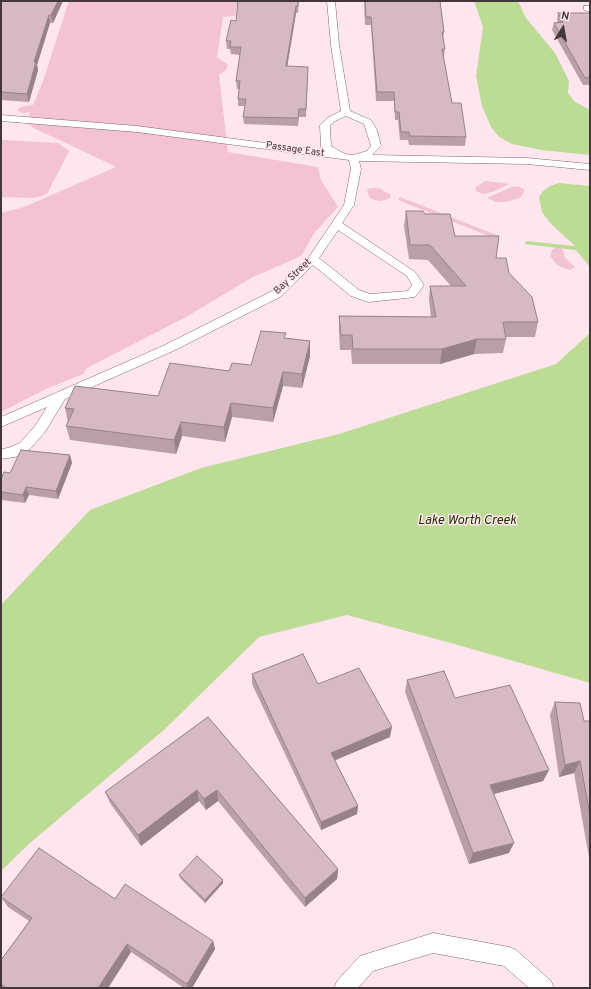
<!DOCTYPE html>
<html>
<head>
<meta charset="utf-8">
<style>
  body { margin:0 }
  #map { position:relative; width:591px; height:989px; overflow:hidden; background:#ffe5ee; font-family:Overpass,sans-serif }
  canvas { display:block }
  .frame { position:absolute; inset:0; border:2px solid #43373b; pointer-events:none }
  .north { position:absolute; left:543px; top:8px; width:40px; height:40px; -webkit-text-stroke:3px #ffe5ee; paint-order:stroke; rotate:11deg; font-size:11px; font-weight:700; line-height:16px; text-align:center; color:#43373b }
  .north::after { content:''; display:block; margin:auto; width:14px; height:18px; background:#43373b; clip-path:polygon(50% 0,100% 100%,50% 72%,0 100%) }
</style>
</head>
<body>
<div id="map">
<canvas width="591" height="989"></canvas>
<div class="frame"></div>
<div class="north">N</div>
</div>
<script>
const ctx = document.querySelector('canvas').getContext('2d');
ctx.lineJoin = 'round';
function fillPath(path, color) { ctx.fillStyle = color; ctx.fill(path, 'evenodd'); }
const poly = rows => new Path2D(rows.map(r => 'M' + r).join(''));
function stroke(path, color, width, dash) { ctx.strokeStyle = color; ctx.lineWidth = width; ctx.lineCap = dash ? 'butt' : 'round'; ctx.setLineDash(dash || []); ctx.stroke(path); }
function label(font, color, halo, rows, align = 'center') {
  ctx.font = font + ' Overpass,sans-serif'; ctx.lineWidth = 3; ctx.setLineDash([]); ctx.textBaseline = 'middle'; ctx.strokeStyle = halo; ctx.fillStyle = color; for (const [text, x, y, turn = 0] of rows) {
    ctx.save(); ctx.translate(x, y); ctx.rotate((+turn || 0) * Math.PI / 180); ctx.textAlign = isNaN(turn) ? turn : align; if (halo) ctx.strokeText(text, 0, 0); ctx.fillText(text, 0, 0); ctx.restore();
  }
}
const green = poly([
  [69,1,238,1,235,16,223,17,217,57,228,65,226,70,219,75,228,152,318,167,321,180,338,207,315,232,301,256,251,278,186,317,87,368,83,374,46,389,1,412,1,213,24,207,116,167,62,141,35,129,26,123,30,112,24,113,17,111,20,107,33,105,43,81],
  [1,140,58,143,69,151,47,194,34,198,1,197],
  [485,181,494,182,509,184,492,192,483,194,476,191,476,187],
  [514,186,520,187,525,190,521,197,517,199,505,202,496,202,487,198],
  [372,188,379,188,391,195,389,199,380,201,371,199,367,192,368,189],
  [400,197,499,236,496,239,398,200],
  [558,246,562,247,565,258,575,267,570,270,563,268,556,264,550,256,552,250]
]);
const water = poly([
  [474,1,518,1,526,18,555,53,569,81,568,93,575,102,590,110,590,155,541,150,512,144,499,137,491,127,482,106,476,76,483,27],
  [559,183,590,186,590,267,574,248,574,245,551,224,542,212,539,197,543,191,550,186],
  [590,333,590,683,451,643,347,615,259,637,165,729,30,843,1,871,1,605,90,510,201,468,339,434,556,364]
]);
const stream = poly([
  [527,241,574,246,577,248,574,250,525,244,525,242,527,241]
]);
const service = poly([
  [327,1,335,1,339,45,350,111,371,120,377,130,381,146,372,155,527,158,590,164,590,170,527,164,359,161,361,169,354,205,342,223,415,272,424,285,415,297,369,302,365,301,351,296,313,265,280,297,173,351,65,399,45,432,30,449,15,457,1,459,1,449,8,448,20,443,35,426,47,407,1,427,1,417,165,345,272,291,309,257,344,205,351,169,349,160,137,132,1,121,1,115,137,126,326,151,321,147,320,125,327,118,341,111,331,45,327,1],
  [346,116,364,124,371,146,367,151,353,155,345,154,331,146,330,126,333,122,346,116],
  [338,230,407,276,412,285,408,291,370,294,359,290,319,258,338,230],
  [584,6,590,6,590,12,584,10,584,6],
  [433,933,509,947,516,950,551,981,554,988,529,988,504,966,433,953,373,971,358,988,334,988,337,981,360,956,433,933]
]);
const wall = poly([
  [1,1,63,1,53,23,50,23,37,65,38,70,29,102,1,100],
  [299,1,298,13,296,13,287,66,308,74,306,117,299,117,298,126,244,124,243,117,245,106,238,106,238,99,239,89,237,89,236,81,240,55,231,54,230,49,227,49,226,41,236,21],
  [364,1,440,1,444,32,443,39,445,49,444,57,443,57,452,103,466,137,465,146,409,145,408,140,400,140,398,120,395,120,394,101,376,101,371,25,365,25],
  [558,13,590,13,590,85,583,85,552,30,554,23,558,22,557,21],
  [406,211,425,214,455,236,496,258,509,273,538,322,535,337,506,337,506,339,503,353,474,354,440,364,352,364,351,350,340,350,339,331,339,316,431,317,429,300,430,286,451,286,428,260,409,259,404,226],
  [286,338,310,341,310,356,302,388,283,386,273,422,232,417,225,442,182,436,176,454,70,440,66,426,68,422,65,408,158,396,229,371,251,365],
  [70,455,72,463,58,499,29,495,25,503,1,500,1,479,10,473],
  [252,674,318,684,390,737,335,760,358,806,357,814,321,830,252,684],
  [407,680,455,698,549,770,543,781,494,794,509,853,469,864,405,692],
  [555,702,584,721,590,721,590,863,574,773,559,777,550,715],
  [208,717,338,869,337,879,305,907,218,801,206,810,199,801,141,846,110,803,105,792],
  [179,875,223,880,223,883,205,903,180,878],
  [1,897,115,899,213,941,215,949,192,988,184,988,131,952,108,988,3,988,1,986,1,960,29,921,8,907]
]);
const shadedWall = poly([
  [58,1,63,1,53,23,51,15],
  [296,6,296,13,286,74,286,66],
  [49,15,50,23,37,65,38,70,29,102,27,94,34,62],
  [477,339,474,354,440,364,442,349],
  [310,341,310,356,302,388,302,374],
  [283,372,283,386,273,422,273,408],
  [231,403,232,417,225,442,224,427],
  [181,422,182,436,176,454,174,440],
  [70,455,72,463,58,499,56,491],
  [26,487,29,495,25,503,23,495],
  [392,727,390,737,331,762,331,753],
  [580,761,574,773,559,777,565,765],
  [549,770,543,781,486,796,490,785],
  [197,790,199,801,141,846,138,835],
  [217,790,218,801,206,810,204,799],
  [358,806,357,814,321,830,321,822],
  [514,843,509,853,469,864,473,853],
  [338,869,337,879,305,907,305,898],
  [223,880,223,883,205,903,205,900],
  [213,941,215,949,192,988,188,988,187,984],
  [127,944,131,952,108,988,98,988]
]);
const building = poly([
  [1,1,58,1,51,15,49,15,34,62,36,62,27,94,1,92,1,17,2,16,1,15,1,1],
  [238,1,298,1,298,6,296,6,286,66,308,67,306,109,299,109,298,118,243,117,246,99,238,99,240,81,236,81,241,47,230,47,231,41,226,41,231,20,236,21,238,1],
  [365,1,440,1,444,32,442,32,445,49,442,49,452,103,461,103,466,137,410,136,409,132,401,132,399,112,395,112,394,92,377,92,371,17,366,17,365,1],
  [558,13,590,13,590,77,585,78,554,23,563,22,558,13],
  [406,211,423,211,425,214,450,214,455,236,499,236,496,258,506,258,509,273,532,297,538,322,503,322,506,339,477,339,442,349,353,349,352,335,341,335,339,316,436,317,430,286,466,286,430,245,410,245,406,211],
  [261,331,286,333,284,338,310,341,302,374,283,372,273,408,231,403,224,427,181,422,174,440,66,426,74,409,65,408,75,386,158,396,170,363,229,371,232,363,251,365,261,331],
  [21,450,70,455,56,491,26,487,23,495,1,492,1,479,4,472,10,473,21,450],
  [303,654,318,684,359,668,392,727,331,753,358,806,321,822,252,674,303,654],
  [444,671,455,698,510,685,549,770,490,785,514,843,473,853,407,680,444,671],
  [555,702,580,703,584,721,590,721,590,815,580,761,565,765,555,702],
  [208,717,338,869,305,898,217,790,204,799,197,790,138,835,105,792,208,717],
  [39,848,115,899,125,884,213,941,187,984,127,944,98,988,6,988,1,984,1,960,32,918,1,897,39,848],
  [197,856,223,880,205,900,179,875,197,856]
]);
const farStreetnames = [
  ["Passage East",295,150,8],
  ["Bay Street",293,277,-43]
];
const waterNames = [
  ["Lake Worth Creek",467,521]
];
fillPath(green, '#f3c2d3');
fillPath(water, '#bcdb95');
fillPath(stream, '#bcdb95');
stroke(service, '#80656f', 1);
fillPath(service, '#fff');
fillPath(wall, '#b99fa8');
fillPath(shadedWall, '#968288');
fillPath(building, '#d7b9c3');
stroke(building, '#968288', 1);
label('10px', '#43373b', '#ffe5ee', farStreetnames);
label('italic 13px', '#203100', '#ffe5ee', waterNames);
</script>
</body>
</html>
